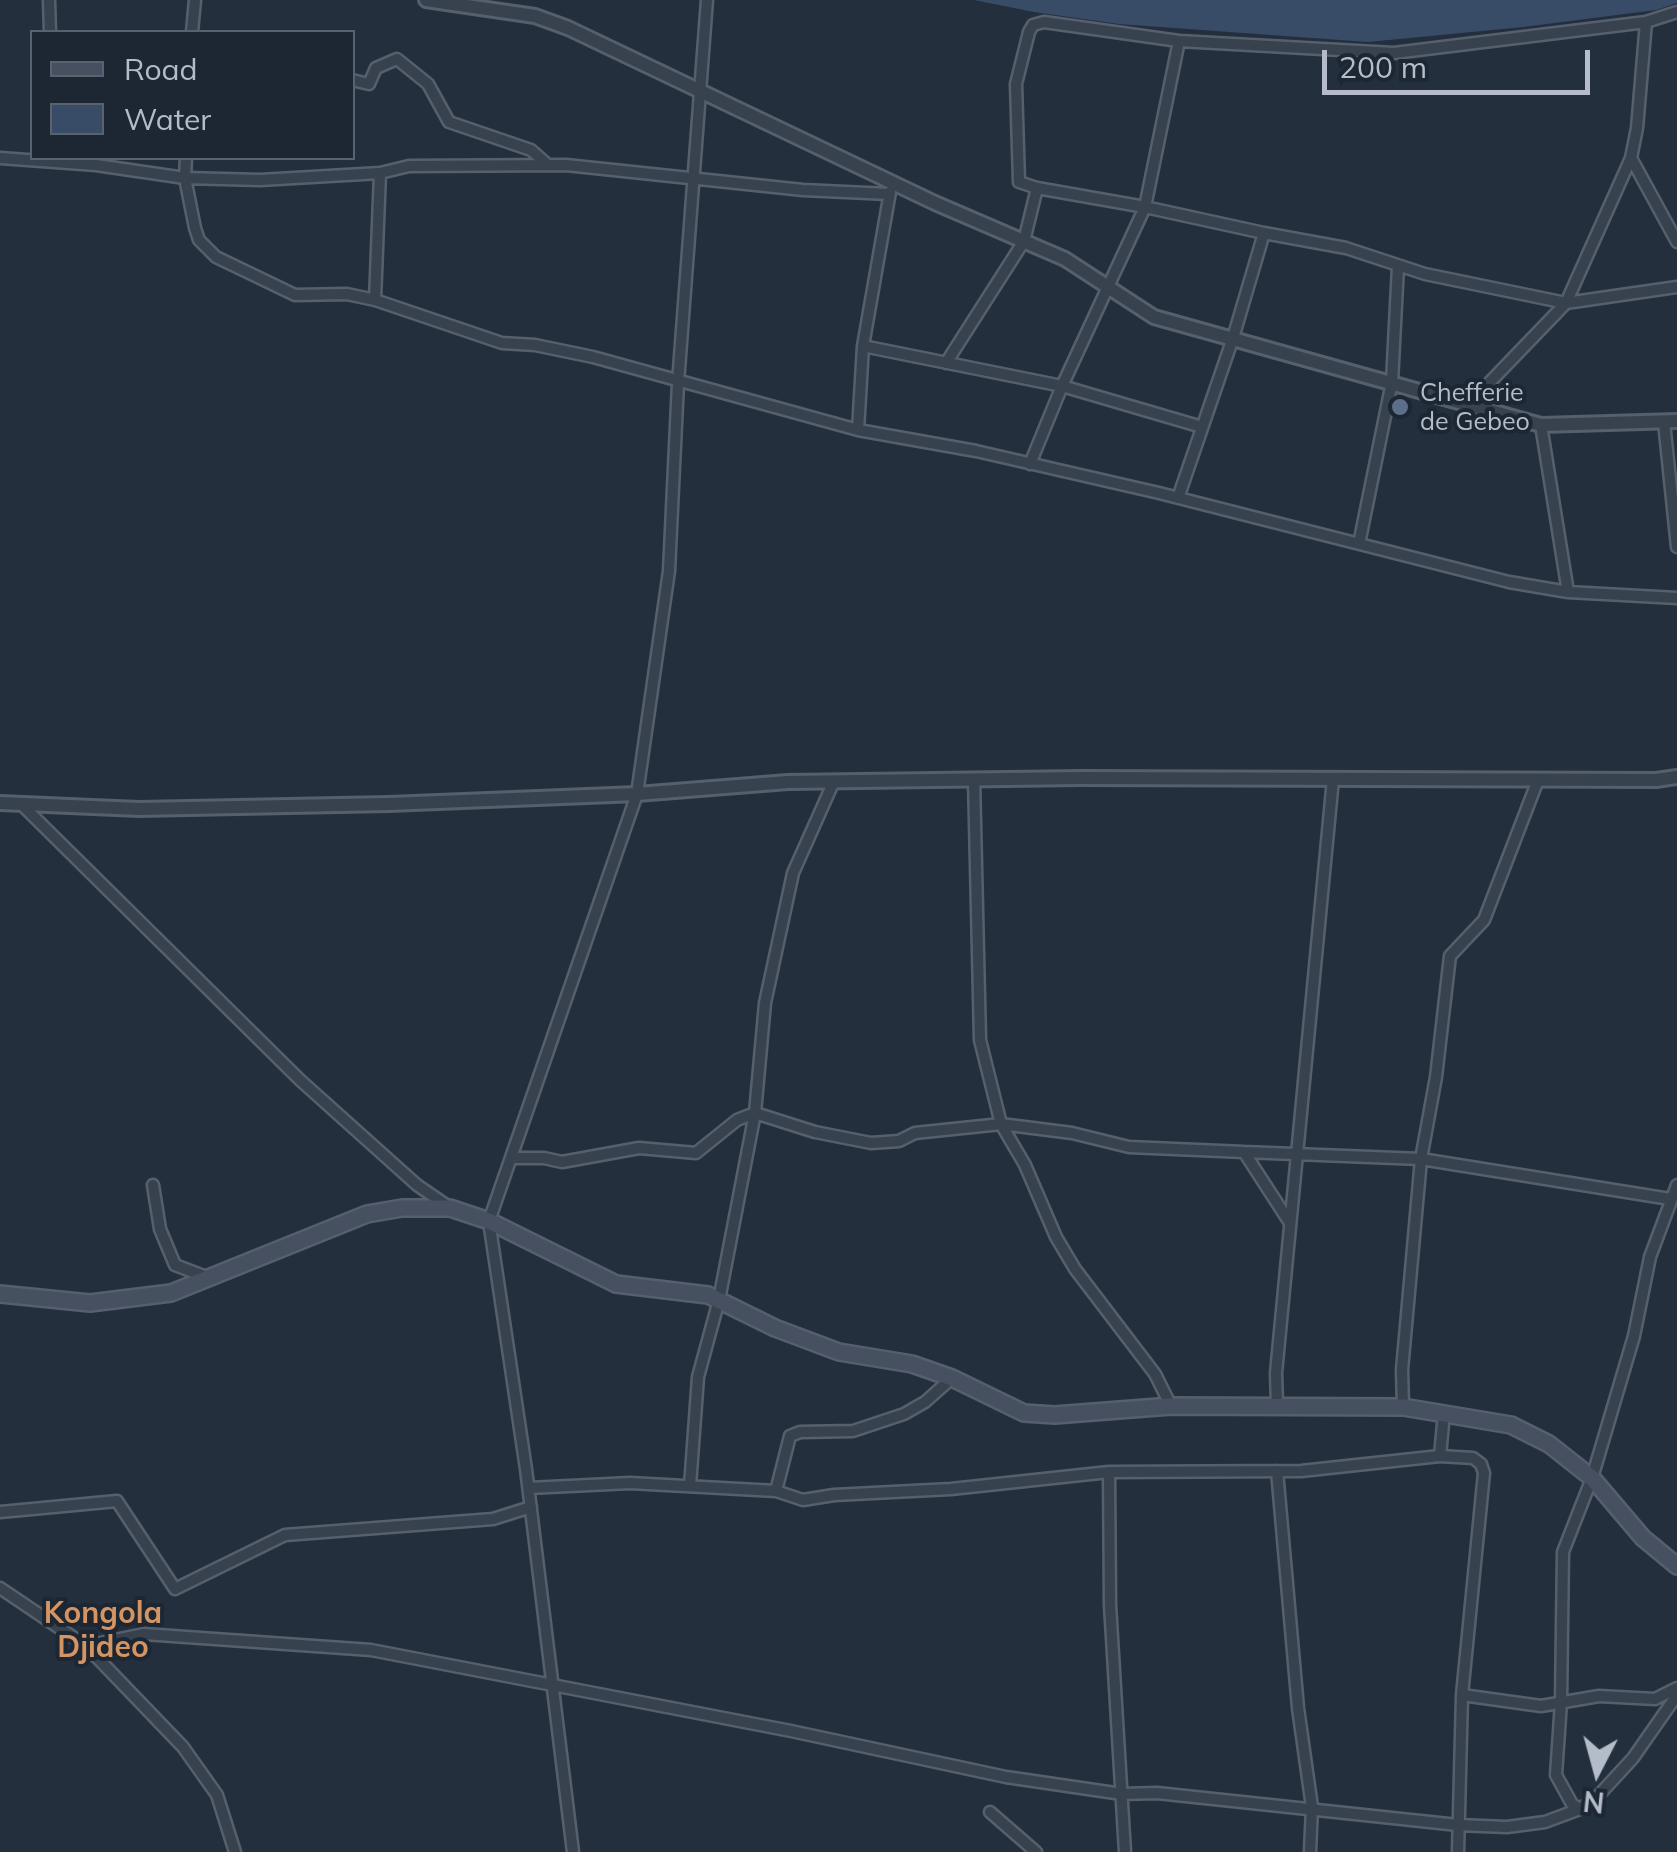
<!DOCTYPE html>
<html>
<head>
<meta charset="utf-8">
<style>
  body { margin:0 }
  #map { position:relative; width:1677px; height:1852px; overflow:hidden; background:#242f3e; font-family:Mulish,sans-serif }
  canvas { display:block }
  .legend { position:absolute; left:30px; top:30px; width:325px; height:130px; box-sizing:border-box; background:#1d2633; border:2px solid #59626f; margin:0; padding:12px 18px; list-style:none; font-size:30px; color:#b4bcc9 }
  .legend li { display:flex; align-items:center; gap:20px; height:50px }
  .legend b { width:50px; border:2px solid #59626f }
  .north { position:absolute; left:1547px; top:1722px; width:100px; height:100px; -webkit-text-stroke:8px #1d2633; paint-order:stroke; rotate:186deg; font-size:28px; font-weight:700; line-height:40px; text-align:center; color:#b4bcc9 }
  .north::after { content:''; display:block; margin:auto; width:35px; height:45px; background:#b4bcc9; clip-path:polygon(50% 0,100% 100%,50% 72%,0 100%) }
  .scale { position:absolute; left:1322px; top:50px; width:268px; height:45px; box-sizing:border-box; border:5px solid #b4bcc9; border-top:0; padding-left:12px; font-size:30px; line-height:35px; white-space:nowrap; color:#b4bcc9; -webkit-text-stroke:8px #1d2633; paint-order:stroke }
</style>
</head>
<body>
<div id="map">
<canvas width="1677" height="1852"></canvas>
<ul class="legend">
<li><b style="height:12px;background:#465061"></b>Road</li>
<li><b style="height:28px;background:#394c67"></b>Water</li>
</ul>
<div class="north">N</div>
<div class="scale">200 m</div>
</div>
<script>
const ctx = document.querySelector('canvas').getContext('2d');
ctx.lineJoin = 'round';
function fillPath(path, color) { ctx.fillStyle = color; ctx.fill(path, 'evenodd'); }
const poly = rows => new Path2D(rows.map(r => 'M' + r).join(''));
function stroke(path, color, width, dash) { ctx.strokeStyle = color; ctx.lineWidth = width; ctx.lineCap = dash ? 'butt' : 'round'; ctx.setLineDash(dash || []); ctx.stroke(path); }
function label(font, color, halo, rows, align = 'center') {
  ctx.font = font + ' Mulish,sans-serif'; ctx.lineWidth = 8; ctx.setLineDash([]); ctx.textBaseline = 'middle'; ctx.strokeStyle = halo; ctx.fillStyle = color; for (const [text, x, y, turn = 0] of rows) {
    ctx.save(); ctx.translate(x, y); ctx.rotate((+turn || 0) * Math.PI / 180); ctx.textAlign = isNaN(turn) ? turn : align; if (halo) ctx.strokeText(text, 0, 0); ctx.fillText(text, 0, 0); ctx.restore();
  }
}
const water = poly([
  [974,0,1677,0,1677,3,1656,10,1523,27,1368,42,1119,24,1034,12]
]);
const minor = poly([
  [49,0,50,32],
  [1646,22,1677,12],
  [192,32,195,0],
  [1179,41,1394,53,1646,22,1637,128,1631,158,1677,242],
  [352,80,369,84,376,68,397,59,428,84,449,122,531,150,548,165],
  [0,158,96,165,185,178,260,180,380,173],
  [186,158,185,178,195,228,199,240,216,257,295,295,347,294,375,300],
  [890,192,863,346,1062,386,1145,207,1179,41,1044,22,1033,25,1029,32,1016,84,1019,182,1037,188,1145,207,1264,233],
  [889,194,803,190,566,165,409,166,380,173,375,300,502,343,535,345,593,357,858,430,976,451,1159,493,1509,582,1568,592,1677,598],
  [946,363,1024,241,1037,188],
  [1484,409,1490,382,1566,303,1631,158],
  [1664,422,1677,547],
  [1541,425,1568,592],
  [858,430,863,346],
  [1030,464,1062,386,1202,427],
  [1178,498,1233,338,1264,233,1346,248,1425,274,1566,303,1677,287],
  [1359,544,1392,382,1398,266],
  [974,779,980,1040,1001,1124,1025,1165,1056,1237,1075,1269,1155,1374,1171,1406],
  [23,806,300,1080,417,1185,449,1207],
  [1244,1152,1421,1159,1670,1199],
  [511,1158,544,1158,562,1162,639,1148,696,1153,737,1120,755,1113,815,1132,871,1143,899,1141,915,1133,1001,1124,1072,1133,1129,1147,1244,1152,1290,1223],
  [153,1185,160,1229,175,1265,209,1278],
  [1277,1406,1276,1373,1333,779],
  [1403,1407,1402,1370,1421,1159,1436,1077,1450,956,1484,920,1538,780],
  [1444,1413,1440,1456,1473,1458,1481,1464,1484,1473,1462,1695,1458,1852],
  [1277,1471,1298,1708,1312,1807,1310,1852],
  [1109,1472,1110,1605,1125,1852],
  [690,1486,698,1377,719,1300,755,1113,765,1003,793,873,834,781],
  [529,1488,630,1483,776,1491,803,1500,834,1495,951,1489,1109,1472,1301,1471,1440,1456],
  [776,1491,790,1436,800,1432,853,1431,904,1414,925,1402,952,1378],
  [0,1512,117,1501,175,1589,285,1535,493,1519,531,1507],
  [0,1588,86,1646,183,1747,217,1795,235,1852],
  [86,1646,144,1634,371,1650,791,1731,1006,1777,1122,1794,1157,1793,1458,1825,1507,1827,1545,1822,1580,1809,1599,1795,1633,1758,1677,1695],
  [1462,1695,1541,1706,1599,1696,1655,1699,1677,1688],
  [1580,1809,1572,1804,1556,1775,1561,1702,1563,1552,1592,1478,1634,1336,1650,1257,1677,1185],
  [990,1812,1036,1852],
  [573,1852,526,1469,489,1221,637,794,669,571,678,383,707,0]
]);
const tertiary = poly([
  [426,0,535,16,568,28,935,203,1065,259,1154,317,1541,425,1677,421],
  [0,803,139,809,389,804,637,794,788,782,1080,778,1656,780,1677,777]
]);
const secondary = poly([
  [0,1294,90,1303,171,1293,367,1214,402,1208,450,1208,489,1221,616,1284,708,1295,775,1328,839,1352,912,1364,952,1378,1024,1413,1055,1415,1171,1406,1403,1407,1511,1425,1549,1444,1592,1478,1643,1538,1677,1566]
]);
const markers = [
  [1400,407,10,"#5c6f8a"]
];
const poiNames = [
  ["Chefferie",1420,393],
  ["de Gebeo",1420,422]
];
const quarterNames = [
  ["Kongola",103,1614],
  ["Djideo",103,1648]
];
fillPath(water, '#394c67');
stroke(minor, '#565f6c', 15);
stroke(tertiary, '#565f6c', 18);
stroke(secondary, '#565f6c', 20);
stroke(minor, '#38414e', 10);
stroke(tertiary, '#38414e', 12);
stroke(secondary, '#465061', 15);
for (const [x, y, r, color] of markers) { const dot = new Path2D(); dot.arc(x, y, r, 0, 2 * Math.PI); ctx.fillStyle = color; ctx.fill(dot); stroke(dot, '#1d2633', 4); }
label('25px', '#b4bcc9', '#1d2633', poiNames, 'left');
label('bold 30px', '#d59563', '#1d2633', quarterNames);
</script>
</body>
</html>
